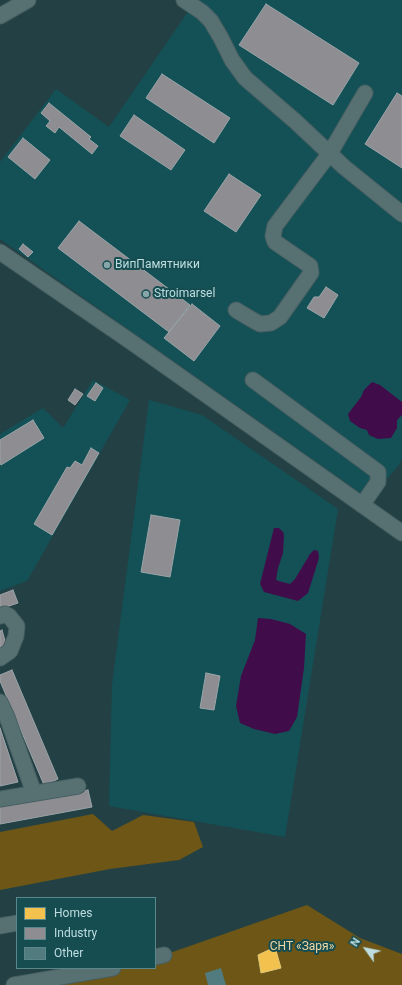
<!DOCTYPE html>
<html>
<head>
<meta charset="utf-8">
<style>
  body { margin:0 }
  #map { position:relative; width:402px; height:985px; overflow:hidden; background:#234144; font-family:Roboto,sans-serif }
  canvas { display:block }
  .legend { position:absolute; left:16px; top:897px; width:140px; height:72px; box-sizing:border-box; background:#164d51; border:1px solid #59878a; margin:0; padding:5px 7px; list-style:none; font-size:12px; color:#bddde0 }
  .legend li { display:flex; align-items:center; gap:8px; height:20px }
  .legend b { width:20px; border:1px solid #59878a }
  .north { position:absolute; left:346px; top:929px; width:40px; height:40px; -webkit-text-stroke:3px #164d51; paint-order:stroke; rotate:303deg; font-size:11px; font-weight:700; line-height:16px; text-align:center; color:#bddde0 }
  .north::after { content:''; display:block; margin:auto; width:14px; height:18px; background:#bddde0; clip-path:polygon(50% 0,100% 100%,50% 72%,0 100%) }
</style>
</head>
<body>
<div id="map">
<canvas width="402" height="985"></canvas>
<ul class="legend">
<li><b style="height:11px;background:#f2c14e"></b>Homes</li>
<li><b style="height:11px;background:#8d8d92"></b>Industry</li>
<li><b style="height:11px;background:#517b7f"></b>Other</li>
</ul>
<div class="north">N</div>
</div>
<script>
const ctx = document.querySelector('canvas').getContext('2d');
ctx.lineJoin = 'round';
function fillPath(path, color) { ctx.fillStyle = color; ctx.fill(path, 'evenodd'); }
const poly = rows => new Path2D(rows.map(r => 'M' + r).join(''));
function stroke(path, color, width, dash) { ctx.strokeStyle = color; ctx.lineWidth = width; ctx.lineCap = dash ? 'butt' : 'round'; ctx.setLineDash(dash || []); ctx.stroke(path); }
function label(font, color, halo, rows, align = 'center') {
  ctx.font = font + ' Roboto,sans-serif'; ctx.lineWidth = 4; ctx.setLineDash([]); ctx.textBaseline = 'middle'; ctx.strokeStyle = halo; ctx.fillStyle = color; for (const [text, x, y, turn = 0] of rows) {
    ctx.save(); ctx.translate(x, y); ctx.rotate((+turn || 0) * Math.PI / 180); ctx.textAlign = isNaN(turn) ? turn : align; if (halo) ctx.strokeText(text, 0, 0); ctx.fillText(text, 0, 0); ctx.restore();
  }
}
const built = poly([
  [196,0,402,0,402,458,399,465,369,499,0,239,0,162,56,89,109,127],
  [93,380,130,400,27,581,0,591,0,434,43,408,63,428],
  [149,400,202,415,338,509,285,837,109,806,112,685]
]);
const green = poly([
  [93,814,112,831,143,815,194,822,203,847,179,860,110,869,0,890,0,832],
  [307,905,360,938,402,954,402,985,14,985,113,968,155,968,155,957,164,955]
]);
const water = poly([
  [372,382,380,385,402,402,402,415,397,420,397,428,391,438,378,439,369,435,367,430,360,428,350,421,348,414,361,397,364,390],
  [274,528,279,528,283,532,284,535,283,553,278,568,276,580,282,582,290,584,295,579,310,554,314,550,318,551,319,558,308,593,298,601,264,592,260,584],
  [258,618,271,619,290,624,306,634,304,668,297,717,289,731,275,734,254,729,240,723,236,706,241,676,255,640]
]);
const homes = poly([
  [275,947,281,968,261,973,258,955,275,947]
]);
const industry = poly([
  [266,4,359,63,333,105,239,45,266,4],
  [162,74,230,118,214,143,146,98,162,74],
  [397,93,402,96,402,168,365,144,397,93],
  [49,103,91,137,89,139,98,146,92,154,59,127,55,133,46,126,50,121,41,113,49,103],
  [134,115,185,150,171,170,120,136,134,115],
  [23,138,50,160,35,179,8,157,23,138],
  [229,174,261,195,236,232,204,211,229,174],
  [79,221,190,305,169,332,58,248,79,221],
  [23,244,33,252,28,257,19,249,23,244],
  [326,287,338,295,324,318,307,308,314,297,319,297,326,287],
  [192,304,220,326,194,361,164,338,192,304],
  [96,383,103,388,95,401,87,396,96,383],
  [75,389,83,394,75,405,68,400,75,389],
  [33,420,44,438,1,465,0,463,0,440,33,420],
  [91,448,99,453,52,535,34,524,67,467,70,468,75,461,82,465,91,448],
  [151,515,180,520,170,577,141,572,151,515],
  [13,590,18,603,0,609,0,595,13,590],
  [2,630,7,648,0,651,0,631,2,630],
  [12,670,58,779,44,785,0,681,0,675,12,670],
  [206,673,220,676,214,710,200,708,206,673],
  [0,728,18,782,0,786,0,728],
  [88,790,92,807,0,824,0,806,88,790]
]);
const building = poly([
  [221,968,226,985,208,985,205,973]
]);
const minor = poly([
  [184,0,202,12,211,21,221,38,232,60,245,78,295,121,344,167,402,214],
  [0,16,28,0],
  [0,252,130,341,402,533],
  [236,310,251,319,260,324,271,323,280,317,311,273,310,266,275,242,273,236,275,226,330,153,365,93],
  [253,380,374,469,378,472,378,482,362,505],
  [0,616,5,614,9,616,17,626,16,636,10,651,0,658],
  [0,702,7,717,34,793],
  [0,799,78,786],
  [0,926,17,923],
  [155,957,164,955],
  [14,985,113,968]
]);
const markers = [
  [107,265,4,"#87a6a9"],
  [146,294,4,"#87a6a9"]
];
const poiNames = [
  ["ВипПамятники",115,265],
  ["Stroimarsel",154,294]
];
const parkNames = [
  ["СНТ «Заря»",302,947]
];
fillPath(built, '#135156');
fillPath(green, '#6d5616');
fillPath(water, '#400c4a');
fillPath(homes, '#f2c14e');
stroke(homes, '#e2c97a', 1);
fillPath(industry, '#8d8d92');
stroke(industry, '#9ba5a9', 1);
fillPath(building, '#517b7f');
stroke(minor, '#465e61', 17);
stroke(minor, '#577173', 15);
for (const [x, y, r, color] of markers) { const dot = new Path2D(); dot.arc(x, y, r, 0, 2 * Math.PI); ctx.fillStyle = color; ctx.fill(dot); stroke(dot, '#164d51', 1.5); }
label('12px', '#bddde0', '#164d51', poiNames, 'left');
label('12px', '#f3d7a4', '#164d51', parkNames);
</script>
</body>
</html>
